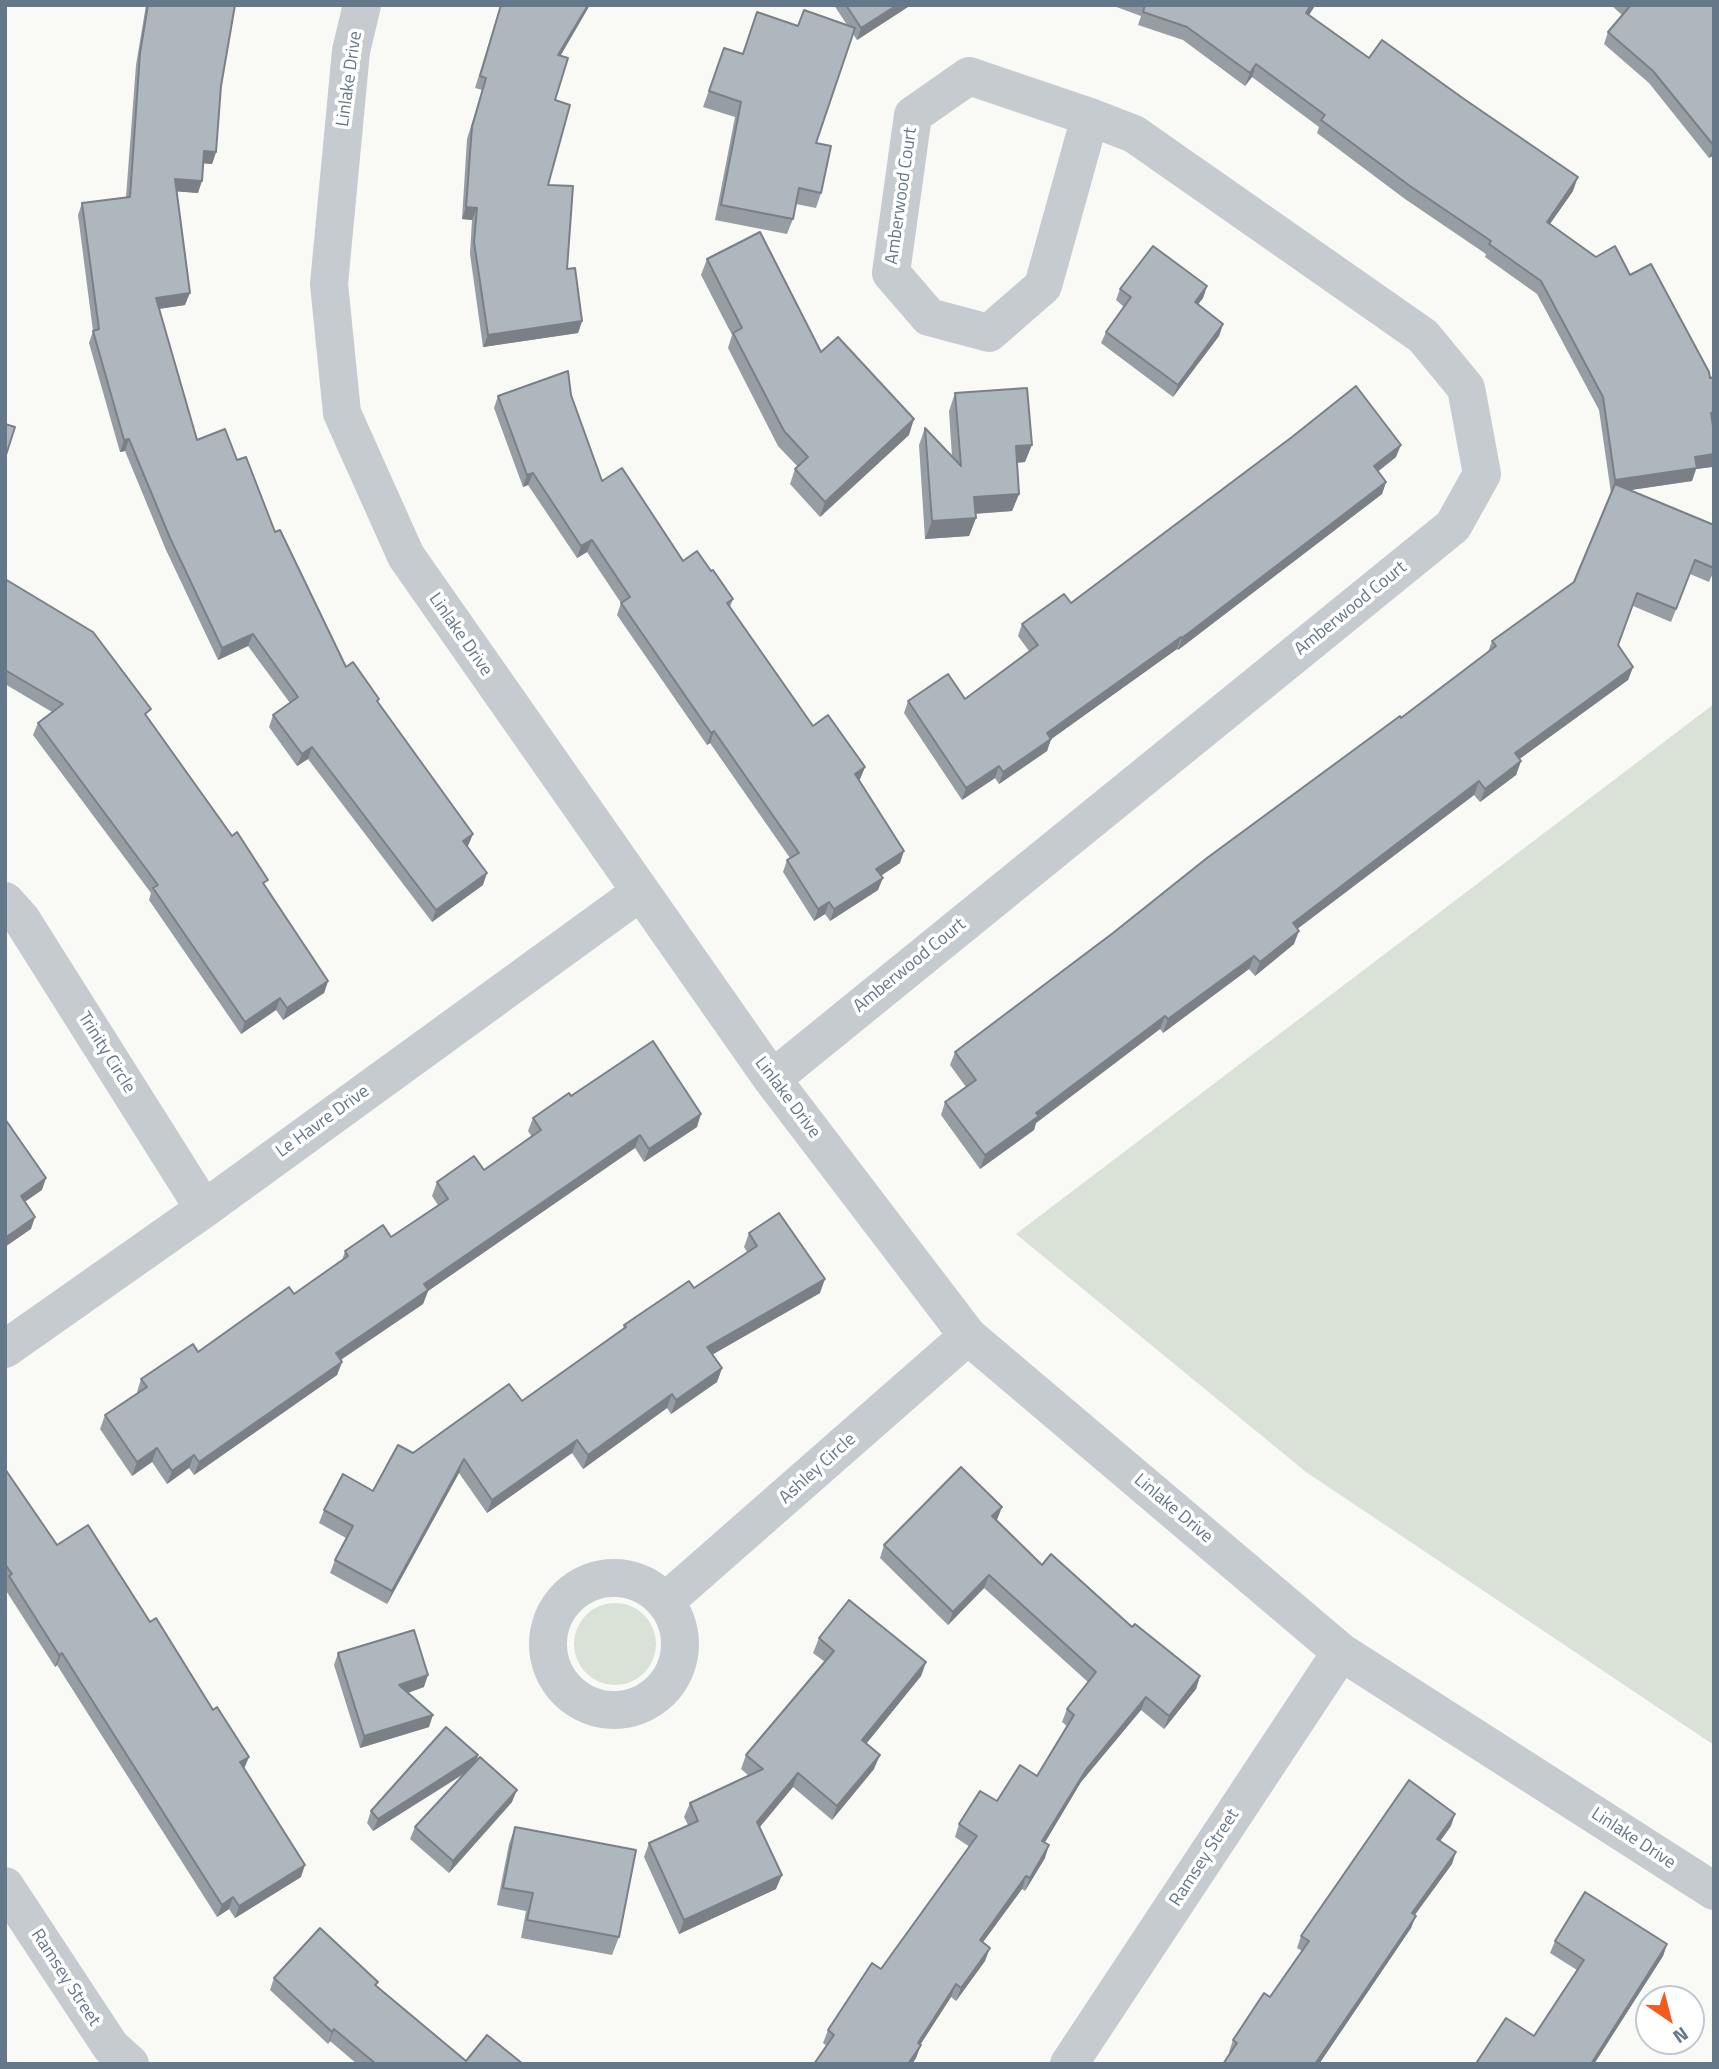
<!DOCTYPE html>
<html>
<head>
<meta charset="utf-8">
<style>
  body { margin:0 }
  #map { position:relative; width:1719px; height:2069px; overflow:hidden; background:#f9f9f6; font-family:"Titillium Web",sans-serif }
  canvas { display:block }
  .frame { position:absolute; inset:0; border:7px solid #65788a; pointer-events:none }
  .north { position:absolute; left:1635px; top:1985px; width:70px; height:70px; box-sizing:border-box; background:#fff; border:2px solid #c1c9d0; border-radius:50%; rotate:145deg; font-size:19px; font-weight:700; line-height:28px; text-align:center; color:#65788a }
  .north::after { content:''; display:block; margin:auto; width:24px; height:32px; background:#f35a1c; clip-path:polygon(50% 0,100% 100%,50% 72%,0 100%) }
</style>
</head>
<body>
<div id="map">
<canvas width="1719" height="2069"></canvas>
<div class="frame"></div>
<div class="north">N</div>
</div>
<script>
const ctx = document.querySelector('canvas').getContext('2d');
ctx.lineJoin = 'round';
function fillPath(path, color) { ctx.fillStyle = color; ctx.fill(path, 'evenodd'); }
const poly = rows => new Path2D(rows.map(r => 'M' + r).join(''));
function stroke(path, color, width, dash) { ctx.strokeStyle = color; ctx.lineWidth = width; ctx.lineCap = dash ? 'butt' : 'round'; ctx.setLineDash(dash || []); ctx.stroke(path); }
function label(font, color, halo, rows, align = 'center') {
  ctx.font = font + ' "Titillium Web",sans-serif'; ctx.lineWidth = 7; ctx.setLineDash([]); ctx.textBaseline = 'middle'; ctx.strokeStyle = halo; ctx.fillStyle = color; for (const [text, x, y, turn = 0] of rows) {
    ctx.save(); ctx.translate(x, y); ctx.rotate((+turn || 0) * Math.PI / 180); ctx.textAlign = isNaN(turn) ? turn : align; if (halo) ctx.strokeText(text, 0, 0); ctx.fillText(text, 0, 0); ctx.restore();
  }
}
const green = poly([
  [1714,704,1714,1745,1306,1472,1016,1234],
  '574 1644a41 41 0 1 1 82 0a41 41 0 1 1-82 0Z'
]);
const street = poly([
  [362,5,351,51,329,284,342,413,406,556,772,1079,968,1336,1341,1652,1714,1891],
  [5,901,22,920,204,1209],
  [772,1079,1453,526,1482,474,1466,388,1423,336,1134,134,1090,117,969,76,913,115,891,273,929,317,989,333,1043,286,1090,117],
  [5,1349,204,1209,639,893],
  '548 1644a66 66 0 1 1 132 0a66 66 0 1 1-132 0Z',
  [666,1601,968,1336],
  [5,1886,111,2047,130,2064],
  [1069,2064,1341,1652]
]);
const wall = poly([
  [146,5,235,5,221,86,216,152,212,164,203,163,198,193,176,191,185,305,159,309,197,440,237,460,346,667,378,703,473,834,467,847,483,885,432,922,308,759,297,766,269,727,273,715,290,703,248,646,218,660,166,550,125,451,120,452,89,343,93,331,78,215,82,203,126,197,136,65],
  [834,5,911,5,857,40,853,34,816,143,821,193,816,208,796,204,793,219,787,234,715,220,735,117,703,107,724,48,742,54,798,26,847,25],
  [1111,5,1315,5,1309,15,1369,58,1573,191,1550,224,1596,257,1630,275,1712,425,1714,433,1714,462,1712,467,1696,469,1692,481,1629,490,1714,525,1714,571,1709,582,1690,574,1671,622,1633,606,1618,645,1633,667,1628,680,1519,759,1521,761,1516,775,1480,802,1474,795,1297,929,1294,944,1255,976,1249,969,1163,1033,1160,1029,1036,1123,1034,1130,980,1169,941,1115,945,1102,966,1087,950,1065,955,1052,1401,718,1488,652,1492,641,1574,582,1611,493,1599,410,1537,294,1485,257,1486,254,1405,199,1317,133,1319,127,1252,77,1245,86,1183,40,1138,25,1141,16],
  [1611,5,1714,6,1714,155,1709,158,1649,83,1604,44,1608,32,1622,15],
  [500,7,561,56,555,100,548,185,567,269,582,321,578,333,483,347,470,254,472,220,462,219,467,139,482,90,475,88],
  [707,259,821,352,909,435,820,517,790,484,795,469,798,467,778,446,728,348,732,335,701,275],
  [1207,286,1203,298,1198,304,1223,324,1219,336,1173,397,1101,343,1106,332,1124,307,1116,300,1120,289],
  [955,393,1025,462,1017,463,1019,494,1012,511,975,514,976,518,969,536,925,539,919,445,925,428,952,457,949,411],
  [571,395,602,481,683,561,711,571,733,599,730,607,813,726,865,767,860,779,859,780,900,863,881,876,878,890,830,921,825,914,814,921,783,872,787,860,790,858,710,743,707,745,617,615,621,603,587,552,577,558,528,485,523,487,494,408,498,396],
  [1396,457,1378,471,1386,482,1382,494,1178,650,1177,649,1051,739,1047,751,999,784,995,778,962,800,904,713,908,701,965,699,1029,651,1018,636,1022,624],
  [5,579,148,718,265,887,328,981,324,993,283,1020,276,1010,241,1034,149,900,151,893,33,735,38,723,52,712,5,684],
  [571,1096,697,1127,644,1162,635,1148,428,1291,423,1304,341,1360,342,1362,337,1375,194,1475,189,1468,167,1484,152,1462,132,1476,100,1429,105,1415,137,1393,137,1392,141,1379,198,1352,294,1294,342,1261,345,1251,391,1237,438,1205,432,1196,437,1182,484,1170,532,1137,528,1131,533,1118],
  [749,1233,820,1293,713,1354,722,1368,717,1382,671,1414,667,1408,583,1469,572,1453,487,1513,459,1473,387,1604,330,1573,335,1560,346,1538,319,1523,324,1510,373,1491,413,1453,522,1401,623,1329,624,1325,694,1288,747,1252,744,1247],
  [5,1469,57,1545,244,1769,301,1877,235,1918,229,1909,217,1917,57,1665,55,1667,5,1589],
  [996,1520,1042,1565,1200,1676,1196,1689,1164,1729,1141,1710,1081,1782,1045,1842,1045,1858,1025,1891,1022,1889,983,1942,985,1961,956,2001,951,1997,920,2045,916,2058,912,2064,814,2064,827,2046,823,2043,828,2030,881,1969,970,1847,955,1837,959,1824,1037,1776,1067,1726,1062,1722,1067,1709,1088,1682,984,1588,948,1625,880,1558,884,1545],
  [819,1638,926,1662,921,1676,866,1744,874,1769,832,1820,793,1787,760,1827,776,1889,679,1934,644,1857,649,1843,688,1825,684,1817,690,1803,749,1776,741,1769,746,1755,825,1662,813,1653],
  [338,1653,424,1687,408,1693,429,1727,360,1748,334,1665],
  [478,1755,477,1760,512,1802,449,1873,410,1839,415,1827,464,1774,373,1831,367,1823,371,1811],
  [1451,1826,1440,1841,1452,1864,1415,1915,1411,1928,1319,2064,1223,2064,1230,2053,1229,2052,1233,2040,1270,1997,1302,1951,1297,1948,1301,1936],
  [515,1827,619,1937,612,1955,521,1938,526,1911,497,1905,509,1844],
  [1555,1941,1667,1944,1663,1956,1594,2064,1476,2064,1477,2062,1534,2036,1577,1970,1550,1953],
  [274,1978,377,1986,466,2061,523,2064,357,2064,330,2041,328,2044,270,1990]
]);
const shadedWall = poly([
  [588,5,590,5,554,67,558,55],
  [897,5,911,5,857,40,861,28],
  [1311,5,1315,5,1313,9,1301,26,1306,13],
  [1256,64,1252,77,1245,86,1250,73],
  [1714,146,1714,155,1709,158],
  [204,151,216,152,212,164,200,163],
  [1578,177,1573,191,1542,235,1547,222],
  [175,179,202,181,198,193,171,191],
  [466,207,477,208,472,220,462,219],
  [1207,286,1203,298,1191,314,1195,302],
  [190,293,185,305,151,310,156,298],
  [582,321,578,333,483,347,488,335],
  [1223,324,1219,336,1173,397,1178,385],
  [1714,412,1714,424,1706,426,1711,413],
  [914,419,909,435,820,517,825,502],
  [129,439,125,451,120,452,124,440],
  [1032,445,1025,462,1009,463,1016,446],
  [1401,445,1396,457,1370,478,1374,466],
  [1714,454,1714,462,1712,467,1696,469,1692,481,1611,493,1615,480,1695,457],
  [533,473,528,485,523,487,527,475],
  [1386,482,1382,494,1178,650,1182,638],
  [1019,494,1012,511,968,514,974,497],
  [976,518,969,536,925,539,932,521],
  [592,540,587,552,577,558,581,546],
  [253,634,248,646,218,660,222,648],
  [1181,637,1177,649,1043,745,1047,733],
  [1633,667,1628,680,1510,766,1515,753],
  [714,731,710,743,707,745,711,733],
  [1051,739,1047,751,999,784,1003,772],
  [312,747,308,759,297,766,302,754],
  [1521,761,1516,775,1480,802,1485,789],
  [999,766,995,778,962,800,966,788],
  [865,767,860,779,850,786,855,774],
  [1479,781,1474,795,1288,936,1293,923],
  [473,834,468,846,459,853,463,841],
  [904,851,900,863,872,881,876,869],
  [487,873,483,885,432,922,436,910],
  [883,878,878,890,830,921,834,909],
  [829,902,825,914,814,921,818,909],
  [1299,931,1294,944,1255,976,1260,962],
  [1254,956,1249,969,1163,1033,1168,1019],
  [328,981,324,993,283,1020,287,1008],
  [280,998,276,1010,241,1034,245,1022],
  [1165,1016,1160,1029,1036,1123,1034,1130,980,1169,985,1155,1036,1113],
  [701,1114,697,1127,644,1162,649,1149],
  [640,1135,635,1148,428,1291,423,1304,331,1366,336,1353,424,1284],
  [46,1178,42,1190,16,1208,21,1196],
  [35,1217,31,1229,5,1247,5,1238],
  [825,1279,820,1293,703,1360,707,1347],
  [342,1362,337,1375,194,1475,199,1462],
  [722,1368,717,1382,671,1414,676,1400],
  [672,1394,667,1408,583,1469,588,1455],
  [577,1440,572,1453,487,1513,492,1500],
  [157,1448,152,1462,132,1476,137,1462],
  [194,1455,189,1468,167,1484,172,1471],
  [464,1459,459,1473,387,1604,392,1591],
  [1002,1507,997,1520,987,1529,992,1516],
  [989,1575,984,1588,948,1625,953,1612],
  [62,1653,57,1665,55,1667,59,1655],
  [926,1662,921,1676,857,1755,862,1740],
  [428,1675,424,1687,395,1697,399,1685],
  [1200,1676,1196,1689,1164,1729,1169,1716],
  [1146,1697,1141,1710,1081,1782,1038,1854,1042,1841,1086,1770],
  [433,1715,429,1727,360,1748,364,1736],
  [478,1755,474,1767,373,1831,378,1819],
  [880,1755,874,1769,832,1820,837,1806],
  [249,1757,244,1769,240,1762],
  [798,1773,793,1787,752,1836,757,1822],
  [517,1790,512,1802,449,1873,453,1861],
  [1455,1814,1451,1826,1433,1851,1437,1839],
  [1049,1845,1045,1858,1025,1891,1030,1878],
  [1456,1852,1452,1864,1407,1925,1412,1913],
  [305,1865,301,1877,235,1918,239,1906],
  [782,1875,776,1889,679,1934,684,1920],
  [1026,1876,1022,1889,975,1953,980,1940],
  [233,1897,229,1909,217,1917,222,1905],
  [1416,1916,1411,1928,1319,2064,1315,2064],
  [1667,1944,1663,1956,1594,2064,1591,2064],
  [990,1948,985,1961,956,2001,961,1988],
  [956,1984,951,1997,913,2056,918,2043],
  [334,2029,330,2041,328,2044,332,2032],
  [921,2045,916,2058,912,2064,908,2064]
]);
const building = poly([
  [148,5,235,5,221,86,216,152,204,151,202,181,175,179,190,293,156,298,197,440,225,429,237,460,246,457,275,532,280,530,346,667,353,662,379,699,377,701,473,834,463,841,487,873,436,910,312,747,302,754,273,715,298,697,253,634,222,648,170,538,129,439,124,440,93,331,99,329,82,203,130,197,140,53,148,5],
  [501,5,588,5,558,55,568,58,555,100,570,105,548,185,573,186,567,269,575,268,582,321,488,335,474,242,477,208,466,207,472,127,486,78,480,76,501,5],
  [846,5,897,5,861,28,846,5],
  [1145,5,1311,5,1306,13,1369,58,1382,40,1464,99,1578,177,1547,222,1596,257,1615,246,1630,275,1651,264,1709,372,1710,378,1714,377,1714,412,1711,413,1714,433,1714,454,1695,457,1697,468,1615,480,1603,397,1541,281,1489,244,1491,241,1410,186,1321,120,1325,115,1256,64,1250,73,1187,27,1143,12,1145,5],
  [1629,5,1714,6,1714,146,1653,71,1608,32,1630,6,1629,5],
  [804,10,855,28,816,143,831,146,821,193,799,188,793,219,721,205,741,102,709,91,724,48,743,54,757,12,798,26,804,10],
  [760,232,821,352,838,337,914,419,825,502,795,469,808,457,784,431,733,333,742,328,707,259,760,232],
  [1153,246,1207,286,1195,302,1223,324,1178,385,1106,332,1131,297,1120,289,1153,246],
  [568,371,571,395,602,481,622,468,683,561,697,551,711,571,713,570,733,599,727,603,813,726,828,715,865,767,855,774,904,851,876,869,883,878,834,909,829,902,818,909,787,860,799,853,714,731,711,733,621,603,630,597,592,540,581,546,533,473,527,475,498,396,568,371],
  [1356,386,1401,445,1374,466,1386,482,1182,638,1181,637,1047,733,1051,739,1003,772,999,766,966,788,908,701,948,674,965,699,1038,645,1022,624,1064,594,1071,603,1292,437,1356,386],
  [1027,388,1032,445,1016,446,1019,494,974,497,976,518,932,521,925,428,961,466,955,393,1027,388],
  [5,424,15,427,5,458,5,424],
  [1615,484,1714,525,1714,568,1695,560,1676,609,1637,593,1618,645,1633,667,1515,753,1521,761,1485,789,1479,781,1293,923,1299,931,1260,962,1254,956,1168,1019,1165,1016,1036,1113,1039,1116,985,1155,945,1102,976,1080,955,1052,1113,933,1207,858,1400,716,1401,718,1496,646,1492,641,1574,582,1615,484],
  [5,579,93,632,151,709,145,714,232,836,237,832,268,880,263,883,328,981,287,1008,280,998,245,1022,153,888,158,885,38,723,63,704,5,670,5,579],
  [653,1041,701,1114,649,1149,640,1135,424,1284,428,1290,336,1353,342,1362,199,1462,194,1455,172,1471,157,1448,137,1462,105,1415,147,1387,141,1379,193,1344,198,1352,289,1287,294,1294,348,1256,345,1251,383,1225,391,1237,448,1199,437,1182,474,1156,484,1170,541,1130,533,1118,569,1093,571,1096,653,1041],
  [5,1119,46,1178,21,1196,35,1217,5,1238,5,1119],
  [779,1213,825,1279,707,1347,722,1368,676,1400,672,1394,588,1455,577,1440,492,1500,464,1459,392,1591,335,1560,353,1526,324,1510,343,1474,373,1491,398,1445,413,1453,509,1384,522,1401,626,1327,624,1325,689,1281,694,1288,757,1246,749,1233,779,1213],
  [961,1467,1002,1507,992,1516,1042,1565,1051,1554,1132,1627,1135,1624,1200,1676,1169,1716,1146,1697,1086,1770,1042,1841,1049,1845,1030,1878,1026,1876,980,1940,990,1948,961,1988,956,1984,918,2043,921,2045,908,2064,814,2064,834,2035,828,2030,872,1963,881,1969,977,1836,959,1824,980,1791,997,1801,1020,1765,1037,1776,1074,1715,1067,1709,1096,1672,989,1575,953,1612,884,1545,961,1467],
  [5,1469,57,1545,88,1525,150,1622,156,1618,213,1710,217,1707,249,1757,240,1762,305,1865,239,1906,233,1897,222,1905,62,1653,59,1655,9,1576,12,1574,5,1564,5,1469],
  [849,1600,926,1662,862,1740,880,1755,837,1806,798,1773,757,1822,782,1875,684,1920,649,1843,698,1821,690,1803,763,1769,746,1755,834,1651,819,1638,849,1600],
  [414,1630,428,1675,399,1685,433,1715,364,1736,338,1653,414,1630],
  [446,1727,478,1755,378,1819,371,1811,446,1727],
  [480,1757,517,1790,453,1861,415,1827,480,1757],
  [1409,1780,1455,1814,1437,1839,1456,1852,1412,1913,1416,1916,1315,2064,1223,2064,1237,2043,1233,2040,1264,1993,1270,1997,1309,1941,1301,1936,1409,1780],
  [515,1827,636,1850,619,1937,527,1920,533,1893,503,1888,515,1827],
  [1585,1892,1667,1944,1591,2064,1480,2064,1477,2062,1506,2018,1534,2036,1584,1960,1555,1941,1585,1892],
  [320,1928,378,1982,375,1985,466,2061,487,2035,523,2064,376,2064,334,2029,332,2032,274,1978,320,1928]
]);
const streetNames = [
  ["Linlake Drive",350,79,-82],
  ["Amberwood Court",902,196,-82],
  ["Amberwood Court",1351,609,-39],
  ["Linlake Drive",460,635,55],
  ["Amberwood Court",910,966,-39],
  ["Trinity Circle",106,1053,58],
  ["Linlake Drive",787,1098,53],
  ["Le Havre Drive",323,1122,-36],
  ["Ashley Circle",818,1469,-42],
  ["Linlake Drive",1173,1509,40],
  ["Linlake Drive",1633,1839,33],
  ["Ramsey Street",1205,1858,-57],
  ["Ramsey Street",65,1978,57]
];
fillPath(green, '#dae1d7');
stroke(street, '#c6cbcf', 38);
fillPath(wall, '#969da3');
fillPath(shadedWall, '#7a8085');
fillPath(building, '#afb7be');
stroke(building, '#7a8085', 2);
label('18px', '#65788a', '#fff', streetNames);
</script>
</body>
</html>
